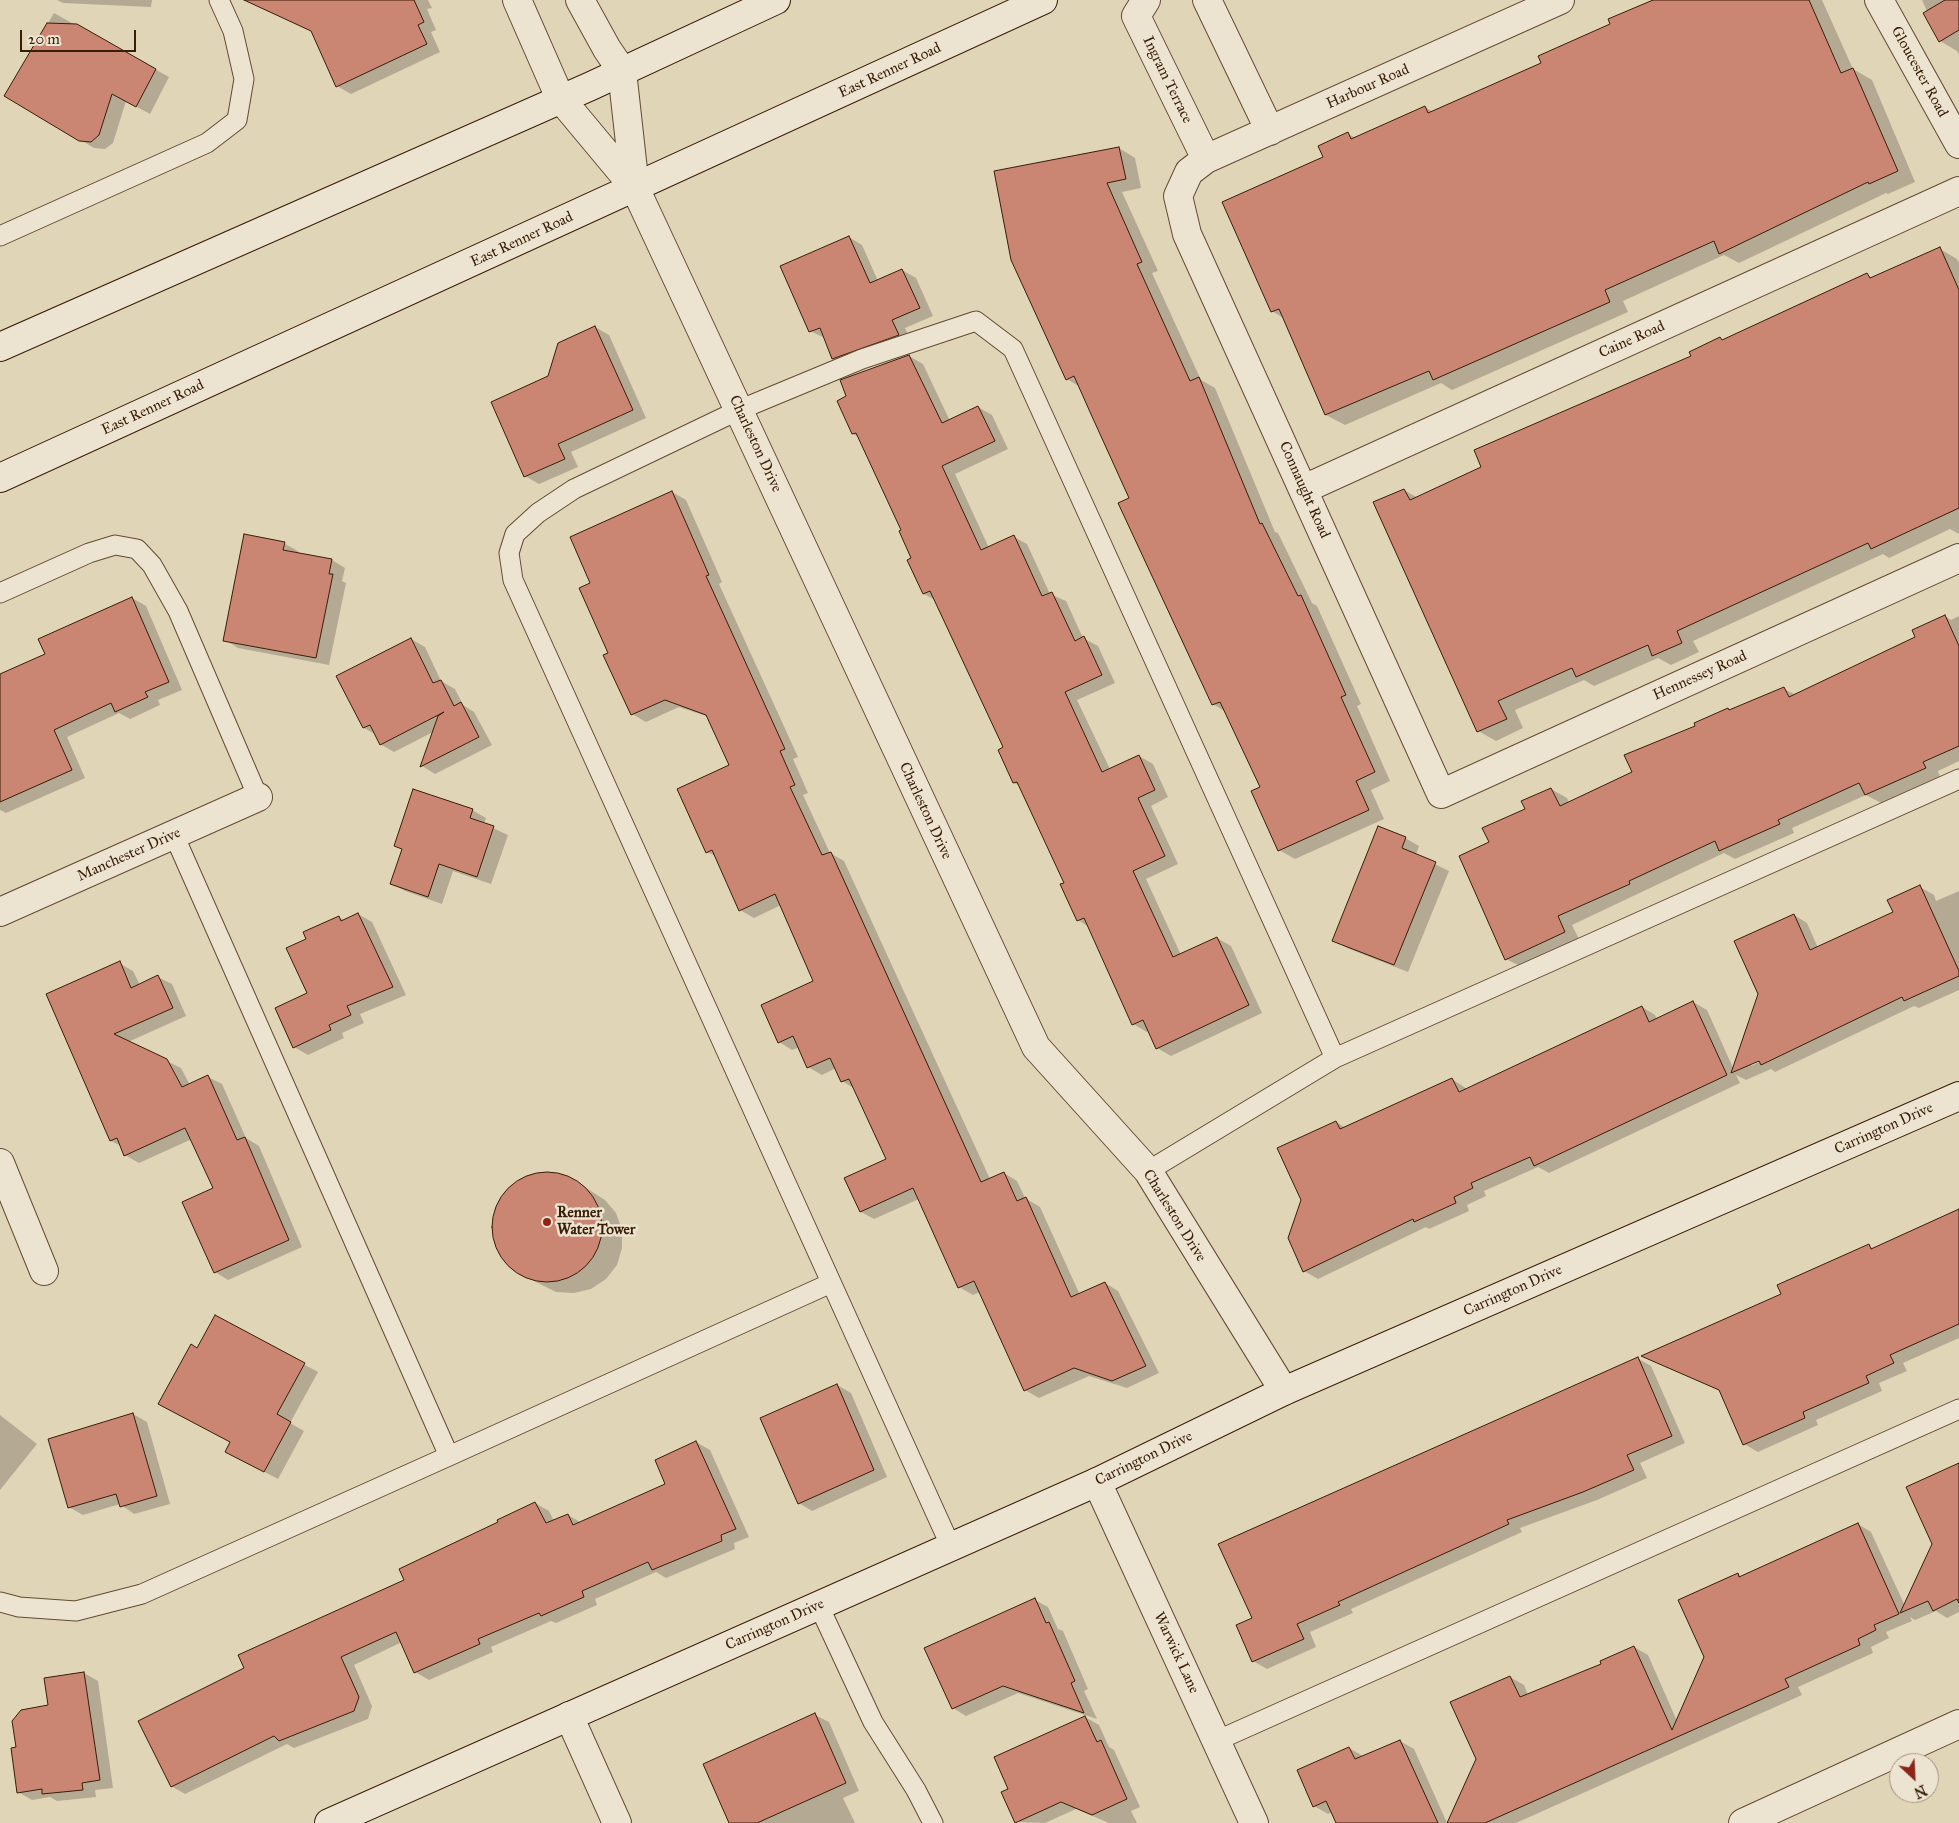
<!DOCTYPE html>
<html>
<head>
<meta charset="utf-8">
<style>
  body { margin:0 }
  #map { position:relative; width:1959px; height:1823px; overflow:hidden; background:#e1d5b8; font-family:"IM FELL Great Primer",serif }
  canvas { display:block }
  .north { position:absolute; left:1889px; top:1753px; width:50px; height:50px; box-sizing:border-box; background:#ece4d1; border:1px solid #a49480; border-radius:50%; rotate:155deg; font-size:14px; font-weight:700; line-height:20px; text-align:center; color:#381d07 }
  .north::after { content:''; display:block; margin:auto; width:18px; height:22px; background:#8f2418; clip-path:polygon(50% 0,100% 100%,50% 72%,0 100%) }
  .scale { position:absolute; left:20px; top:30px; width:116px; height:22px; box-sizing:border-box; border:2px solid #381d07; border-top:0; padding-left:6px; font-size:15px; line-height:18px; white-space:nowrap; color:#381d07; -webkit-text-stroke:4px #ece4d1; paint-order:stroke }
</style>
</head>
<body>
<div id="map">
<canvas width="1959" height="1823"></canvas>
<div class="north">N</div>
<div class="scale">20 m</div>
</div>
<script>
const ctx = document.querySelector('canvas').getContext('2d');
ctx.lineJoin = 'round';
function fillPath(path, color) { ctx.fillStyle = color; ctx.fill(path, 'evenodd'); }
const poly = rows => new Path2D(rows.map(r => 'M' + r).join(''));
function stroke(path, color, width, dash) { ctx.strokeStyle = color; ctx.lineWidth = width; ctx.lineCap = dash ? 'butt' : 'round'; ctx.setLineDash(dash || []); ctx.stroke(path); }
function label(font, color, halo, rows, align = 'center') {
  ctx.font = font + ' "IM FELL Great Primer",serif'; ctx.lineWidth = 5; ctx.setLineDash([]); ctx.textBaseline = 'middle'; ctx.strokeStyle = halo; ctx.fillStyle = color; for (const [text, x, y, turn = 0] of rows) {
    ctx.save(); ctx.translate(x, y); ctx.rotate((+turn || 0) * Math.PI / 180); ctx.textAlign = isNaN(turn) ? turn : align; if (halo) ctx.strokeText(text, 0, 0); ctx.fillText(text, 0, 0); ctx.restore();
  }
}
const shadow = poly([
  [57,0,152,0,151,7,63,3],
  [286,0,428,0,432,8,427,9,436,30,431,32,440,52,351,94,337,86,313,32],
  [1656,0,1822,0,1853,69,1872,80,1915,182,1888,194,1886,193,1739,263,1724,255,1623,301,1628,312,1452,390,1441,383,1345,425,1326,415,1285,319,1272,311,1324,158,1348,134,1356,138,1425,107,1433,112,1542,63],
  [1922,0,1959,0,1959,55,1957,51,1940,41],
  [54,13,169,77,150,114,126,101,113,143,105,149,94,148,6,95],
  [1119,148,1135,158,1141,188,1122,192,1158,271,1152,273,1201,380,1215,388,1275,532,1278,533,1312,603,1317,606,1361,704,1357,706,1390,781,1371,790,1384,819,1295,859,1279,850,1261,788,1226,712,1213,704,1130,499,1080,387,1067,379,1012,259],
  [849,237,862,245,878,281,902,270,916,278,933,316,905,328,912,342,847,366,833,358,825,338,810,331],
  [1940,249,1957,259,1959,263,1959,534,1950,529,1889,558,1883,554,1693,641,1699,652,1671,665,1658,658,1594,686,1584,680,1515,710,1523,728,1496,741,1478,731,1404,490,1418,498,1483,467,1692,356,1720,338,1724,341,1867,275,1873,278],
  [595,327,609,335,646,418,571,452,578,467,539,484,525,476,549,377],
  [909,356,923,364,950,421,978,407,992,415,1008,449,955,474,989,548,1014,537,1027,544,1050,594,1066,601,1083,638,1098,646,1115,683,1077,700,1110,769,1139,756,1153,764,1168,797,1151,806,1178,864,1146,879,1181,955,1217,938,1231,946,1262,1013,1171,1056,1157,1048,1149,1031,1147,1032,1133,1024,1089,927,1078,920,1066,883,1020,786,1014,783,1005,748,935,600,924,594,903,530,859,437,853,434],
  [672,492,686,500,722,582,719,584,798,757,793,759,808,793,803,795,830,853,844,861,990,1179,1004,1173,1017,1181,1025,1198,1040,1207,1080,1295,1105,1283,1118,1291,1159,1373,1127,1388,1089,1376,1039,1398,1025,1390,980,1292,973,1295,959,1287,919,1199,874,1219,861,1212,887,1160,855,1089,842,1081,836,1068,822,1075,808,1067,800,1047,792,1050,779,1042,815,982,781,905,754,918,740,910,717,857,707,852,731,766,709,717,679,707,646,722,632,714,610,653,591,584],
  [285,544,298,551,298,554,332,560,345,568,342,581,346,583,329,665,238,648,225,640],
  [132,598,146,606,182,690,158,700,160,705,130,719,119,713,67,737,85,778,6,813,0,810,0,676,46,655],
  [1945,616,1951,620,1959,616,1959,761,1938,771,1940,777,1881,803,1866,795,1792,828,1794,833,1735,859,1724,853,1572,925,1580,941,1522,967,1506,959,1491,843,1551,789,1567,798,1569,803,1633,773,1730,711,1784,689,1796,695,1916,638],
  [411,639,425,647,441,681,455,689,463,705,474,712,492,745,435,774,422,766,433,732,394,752,380,744,375,734,364,728,338,676],
  [472,810,486,818,484,824,508,835,491,884,453,871,442,904,405,891,392,884,403,850,395,845],
  [1405,838,1419,846,1416,855,1449,871,1408,972,1347,948,1333,940],
  [1920,887,1934,895,1936,901,1959,891,1959,990,1919,1008,1914,1006,1775,1072,1771,1069,1746,1080,1736,1075,1740,1083,1549,1173,1538,1167,1484,1191,1486,1196,1467,1205,1469,1211,1429,1229,1426,1227,1318,1279,1304,1271,1336,1122,1346,1128,1452,1079,1467,1089,1642,1007,1655,1015,1657,1019,1693,1002,1707,1010,1734,1070,1794,915,1807,923,1818,948,1895,912],
  [1764,1057,1765,1059,1751,1066,1751,1063],
  [358,914,372,922,406,995,360,1014,364,1023,342,1033,344,1038,308,1055,294,1047,309,994,308,939,338,917,344,920],
  [119,963,133,971,140,985,158,977,172,984,186,1016,128,1042,181,1068,190,1085,208,1077,222,1084,246,1138,259,1146,302,1247,228,1280,215,1272,215,1189,192,1139,139,1163,125,1155,121,1146,111,1141,48,995],
  [552,1173,569,1177,605,1200,616,1213,622,1230,622,1248,617,1265,606,1279,591,1289,574,1293,556,1292,518,1273,505,1261,496,1245,493,1227,496,1210,504,1194,517,1182,534,1175],
  [1959,1209,1959,1338,1903,1363,1907,1371,1879,1383,1882,1391,1816,1420,1818,1425,1758,1452,1744,1444,1721,1391,1644,1356,1782,1295,1869,1246,1875,1249],
  [215,1316,318,1372,290,1423,304,1431,278,1479,240,1459,232,1442,197,1349],
  [1637,1358,1651,1366,1685,1443,1640,1463,1647,1478,1597,1500,1520,1528,1522,1532,1351,1609,1353,1613,1310,1632,1316,1647,1267,1669,1253,1661,1253,1619],
  [837,1385,851,1393,887,1477,812,1511,799,1503],
  [133,1414,147,1422,170,1504,134,1514,120,1504,83,1515,69,1507],
  [0,1415,37,1444,0,1490],
  [696,1442,710,1450,749,1537,734,1543,735,1549,666,1578,656,1572,595,1599,597,1605,556,1623,551,1621,491,1647,493,1652,429,1680,415,1672,402,1642,354,1665,372,1706,368,1719,294,1748,287,1744,185,1794,171,1786,246,1669,406,1581,535,1503,549,1511,554,1521,568,1515,582,1523,667,1484],
  [1959,1464,1959,1612,1947,1618,1936,1611,1915,1620,1910,1617,1912,1621,1886,1632,1889,1638,1871,1647,1873,1653,1798,1687,1802,1695,1516,1823,1448,1823,1477,1759,1510,1677,1524,1685,1528,1695,1603,1665,1634,1647,1648,1655,1677,1721,1738,1574,1742,1577,1858,1524,1871,1532,1905,1606,1933,1544],
  [1035,1600,1048,1607,1058,1629,1063,1631,1088,1689,1084,1691,1097,1719,1018,1693,966,1716,953,1708],
  [84,1673,98,1681,113,1788,95,1790,96,1797,57,1801,50,1797,32,1800,18,1792,50,1706],
  [815,1715,829,1722,859,1791,843,1798,855,1823,731,1823],
  [1085,1717,1099,1725,1109,1747,1114,1750,1140,1807,1131,1811,1137,1823,1109,1823,1076,1809,1045,1823,1016,1822,1009,1789],
  [1400,1741,1414,1749,1447,1823,1337,1823,1332,1812,1328,1814,1314,1806,1349,1748,1363,1756]
]);
const building = poly([
  [244,0,414,0,424,22,418,25,427,44,336,87,311,31,244,0],
  [1653,0,1809,0,1841,73,1853,68,1898,171,1869,184,1868,182,1719,254,1714,241,1605,290,1610,302,1433,380,1429,371,1325,415,1279,309,1271,312,1222,202,1323,157,1318,146,1348,132,1351,139,1425,106,1428,113,1541,63,1538,56,1610,24,1608,19,1653,0],
  [1945,0,1959,0,1959,30,1939,42,1923,13,1945,0],
  [47,23,77,24,156,69,136,107,112,94,99,135,91,142,79,141,4,96,47,23],
  [1119,147,1126,179,1107,183,1142,262,1137,264,1190,381,1199,377,1260,524,1262,523,1298,596,1301,595,1346,695,1341,697,1375,772,1356,781,1369,810,1278,851,1251,791,1260,787,1220,702,1212,705,1118,503,1129,498,1090,412,1074,376,1066,380,1011,260,994,171,1119,147],
  [849,236,870,283,902,269,920,308,892,320,899,335,832,359,820,328,809,332,780,266,849,236],
  [1940,247,1959,290,1959,508,1871,549,1868,543,1677,631,1682,643,1652,656,1648,645,1576,677,1572,668,1498,701,1507,719,1477,732,1373,502,1404,489,1410,500,1481,467,1474,450,1691,356,1689,352,1720,337,1722,340,1867,273,1870,278,1940,247],
  [595,326,633,410,558,444,565,459,524,477,491,402,548,376,558,343,595,326],
  [909,355,942,423,978,406,995,441,942,466,981,550,1014,535,1042,596,1052,592,1075,641,1084,636,1102,675,1065,692,1102,772,1139,755,1155,790,1138,798,1165,856,1133,871,1173,957,1217,937,1249,1005,1156,1049,1143,1020,1132,1025,1084,918,1077,921,1060,884,1064,883,1017,782,1013,783,998,750,1003,747,930,591,923,594,907,560,911,558,899,531,901,530,856,433,852,434,837,401,846,396,840,380,909,355],
  [672,491,709,575,706,576,785,749,780,751,795,785,790,787,822,855,831,852,981,1182,1004,1172,1017,1201,1026,1197,1071,1297,1105,1282,1146,1366,1112,1381,1074,1368,1024,1391,974,1281,958,1288,913,1188,860,1212,844,1178,886,1159,849,1079,841,1082,830,1058,807,1068,793,1036,778,1043,761,1005,813,981,775,894,739,911,712,850,706,853,677,789,729,765,706,715,665,700,631,715,603,655,608,653,579,588,590,583,570,537,672,491],
  [244,534,285,542,283,550,332,559,329,574,333,574,316,658,223,641,244,534],
  [132,597,169,682,145,692,148,697,115,712,111,703,54,730,72,770,0,802,0,674,45,654,38,639,132,597],
  [1945,615,1959,646,1959,746,1923,762,1926,768,1865,795,1859,783,1778,820,1780,824,1719,851,1715,841,1629,881,1630,884,1558,916,1565,932,1505,960,1459,856,1489,842,1482,828,1525,809,1521,801,1551,788,1560,806,1632,772,1624,755,1695,726,1694,723,1728,708,1729,710,1784,687,1789,697,1915,637,1912,630,1945,615],
  [411,638,433,683,441,680,454,706,461,702,479,737,420,767,438,716,444,712,380,745,370,725,363,728,336,676,411,638],
  [413,789,473,809,470,818,494,826,477,877,439,864,428,897,390,884,402,849,394,846,413,789],
  [1378,826,1406,837,1402,848,1436,862,1394,965,1332,941,1378,826],
  [1920,885,1959,971,1959,976,1904,1001,1902,997,1761,1065,1759,1061,1731,1073,1758,994,1734,941,1794,914,1810,950,1893,912,1887,900,1920,885],
  [358,913,393,987,347,1006,351,1015,329,1025,331,1030,293,1048,275,1008,307,993,286,948,306,939,303,932,339,916,341,921,358,913],
  [120,961,131,988,158,975,173,1008,114,1034,167,1059,182,1087,208,1075,237,1140,245,1137,289,1240,214,1273,182,1202,213,1188,185,1128,124,1156,117,1138,110,1141,46,994,120,961],
  [1693,1001,1727,1075,1534,1166,1530,1157,1471,1183,1473,1188,1454,1197,1456,1203,1414,1222,1413,1219,1303,1272,1288,1238,1301,1200,1277,1148,1336,1121,1340,1129,1452,1078,1459,1092,1642,1006,1649,1022,1693,1001],
  '492 1227a55 55 0 1 1 110 0a55 55 0 1 1-110 0Z',
  [1959,1209,1959,1324,1890,1355,1894,1363,1866,1376,1869,1383,1803,1412,1805,1418,1743,1445,1719,1390,1641,1356,1781,1294,1777,1285,1869,1244,1871,1249,1959,1209],
  [215,1315,305,1363,277,1414,291,1422,264,1472,225,1452,230,1442,158,1404,191,1344,197,1348,215,1315],
  [1638,1357,1672,1436,1627,1455,1634,1470,1583,1492,1507,1520,1509,1524,1338,1602,1340,1605,1297,1624,1304,1639,1252,1662,1236,1625,1252,1618,1218,1544,1638,1357],
  [837,1384,874,1470,798,1504,760,1418,837,1384],
  [133,1413,157,1496,120,1507,116,1494,68,1508,48,1439,133,1413],
  [696,1441,736,1529,721,1535,722,1541,652,1570,648,1562,582,1591,584,1597,541,1616,539,1613,478,1639,480,1644,414,1673,396,1632,341,1657,359,1697,354,1711,279,1741,274,1736,171,1787,138,1721,244,1668,238,1655,404,1580,399,1569,498,1522,497,1520,535,1502,546,1523,568,1514,573,1525,665,1484,655,1460,696,1441],
  [1959,1463,1959,1603,1957,1599,1933,1611,1928,1601,1900,1613,1932,1544,1906,1487,1959,1463],
  [1858,1523,1899,1614,1874,1625,1876,1630,1858,1639,1860,1645,1785,1679,1789,1687,1485,1823,1447,1823,1476,1759,1450,1702,1510,1676,1520,1697,1601,1664,1600,1661,1634,1646,1672,1730,1704,1657,1678,1600,1738,1573,1739,1577,1858,1523],
  [1035,1598,1046,1623,1049,1622,1075,1681,1071,1683,1084,1713,1003,1686,952,1709,924,1648,1035,1598],
  [84,1672,100,1780,82,1783,83,1790,42,1794,42,1789,17,1793,11,1748,16,1747,12,1721,21,1710,48,1705,44,1678,84,1672],
  [815,1713,846,1783,757,1823,729,1823,703,1764,815,1713],
  [1085,1716,1097,1742,1101,1740,1127,1799,1092,1815,1061,1802,1015,1823,1001,1792,1008,1789,994,1757,1085,1716],
  [1400,1740,1438,1823,1336,1823,1326,1801,1313,1807,1297,1770,1349,1747,1355,1759,1400,1740]
]);
const lane = poly([
  [0,236,207,143,237,120,244,79,233,31,219,0],
  [0,593,89,553,115,545,137,549,152,565,178,611,258,797],
  [174,835,449,1456,831,1283],
  [1335,1058,1959,779],
  [951,1547,513,580,509,553,515,534,538,513,574,489,739,410,862,359,976,321,1013,349,1335,1058,1148,1171],
  [0,1602,19,1607,76,1611,142,1594,449,1456],
  [819,1606,873,1722,916,1790,933,1823],
  [1216,1741,1959,1409]
]);
const street = poly([
  [517,0,560,98,635,188,1036,1047,1148,1171,1284,1391],
  [580,0,607,49,622,71,635,188],
  [1146,0,1136,16,1206,159],
  [1207,0,1270,131],
  [1560,0,1206,159,1189,172,1178,196,1187,234,1441,794,1959,558],
  [1879,0,1959,144],
  [1304,489,1959,191],
  [0,912,258,797],
  [0,1163,44,1271],
  [1097,1482,1254,1823],
  [569,1716,617,1823],
  [1743,1823,1959,1724]
]);
const secondary = poly([
  [0,347,591,86,776,0],
  [0,478,1043,0],
  [329,1823,1097,1482,1284,1391,1959,1096]
]);
const markers = [
  [547,1222,5,"#8f2418"]
];
const streetNames = [
  ["East Renner Road",890,71,-25],
  ["Gloucester Road",1919,72,61],
  ["Ingram Terrace",1167,80,64],
  ["Harbour Road",1368,87,-24],
  ["East Renner Road",522,240,-25],
  ["Caine Road",1632,340,-24],
  ["East Renner Road",153,408,-25],
  ["Charleston Drive",755,444,65],
  ["Connaught Road",1304,490,66],
  ["Hennessey Road",1700,676,-24],
  ["Charleston Drive",925,811,65],
  ["Manchester Drive",129,855,-24],
  ["Carrington Drive",1884,1129,-24],
  ["Charleston Drive",1174,1216,58],
  ["Carrington Drive",1513,1291,-24],
  ["Carrington Drive",1144,1459,-26],
  ["Carrington Drive",775,1625,-24],
  ["Warwick Lane",1176,1653,65]
];
const poiNames = [
  ["Renner",557,1213],
  ["Water Tower",557,1230]
];
fillPath(shadow, '#0003');
fillPath(building, '#cb8573');
stroke(building, '#381d07', 1);
stroke(lane, '#624b33', 21);
stroke(street, '#624b33', 30);
stroke(secondary, '#381d07', 30);
stroke(lane, '#ece4d1', 19);
stroke(street, '#ece4d1', 28);
stroke(secondary, '#ece4d1', 28);
for (const [x, y, r, color] of markers) { const dot = new Path2D(); dot.arc(x, y, r, 0, 2 * Math.PI); ctx.fillStyle = color; ctx.fill(dot); stroke(dot, '#ece4d1', 2); }
label('15px', '#381d07', '#ece4d1', streetNames);
label('bold 15px', '#381d07', '#ece4d1', poiNames, 'left');
</script>
</body>
</html>
